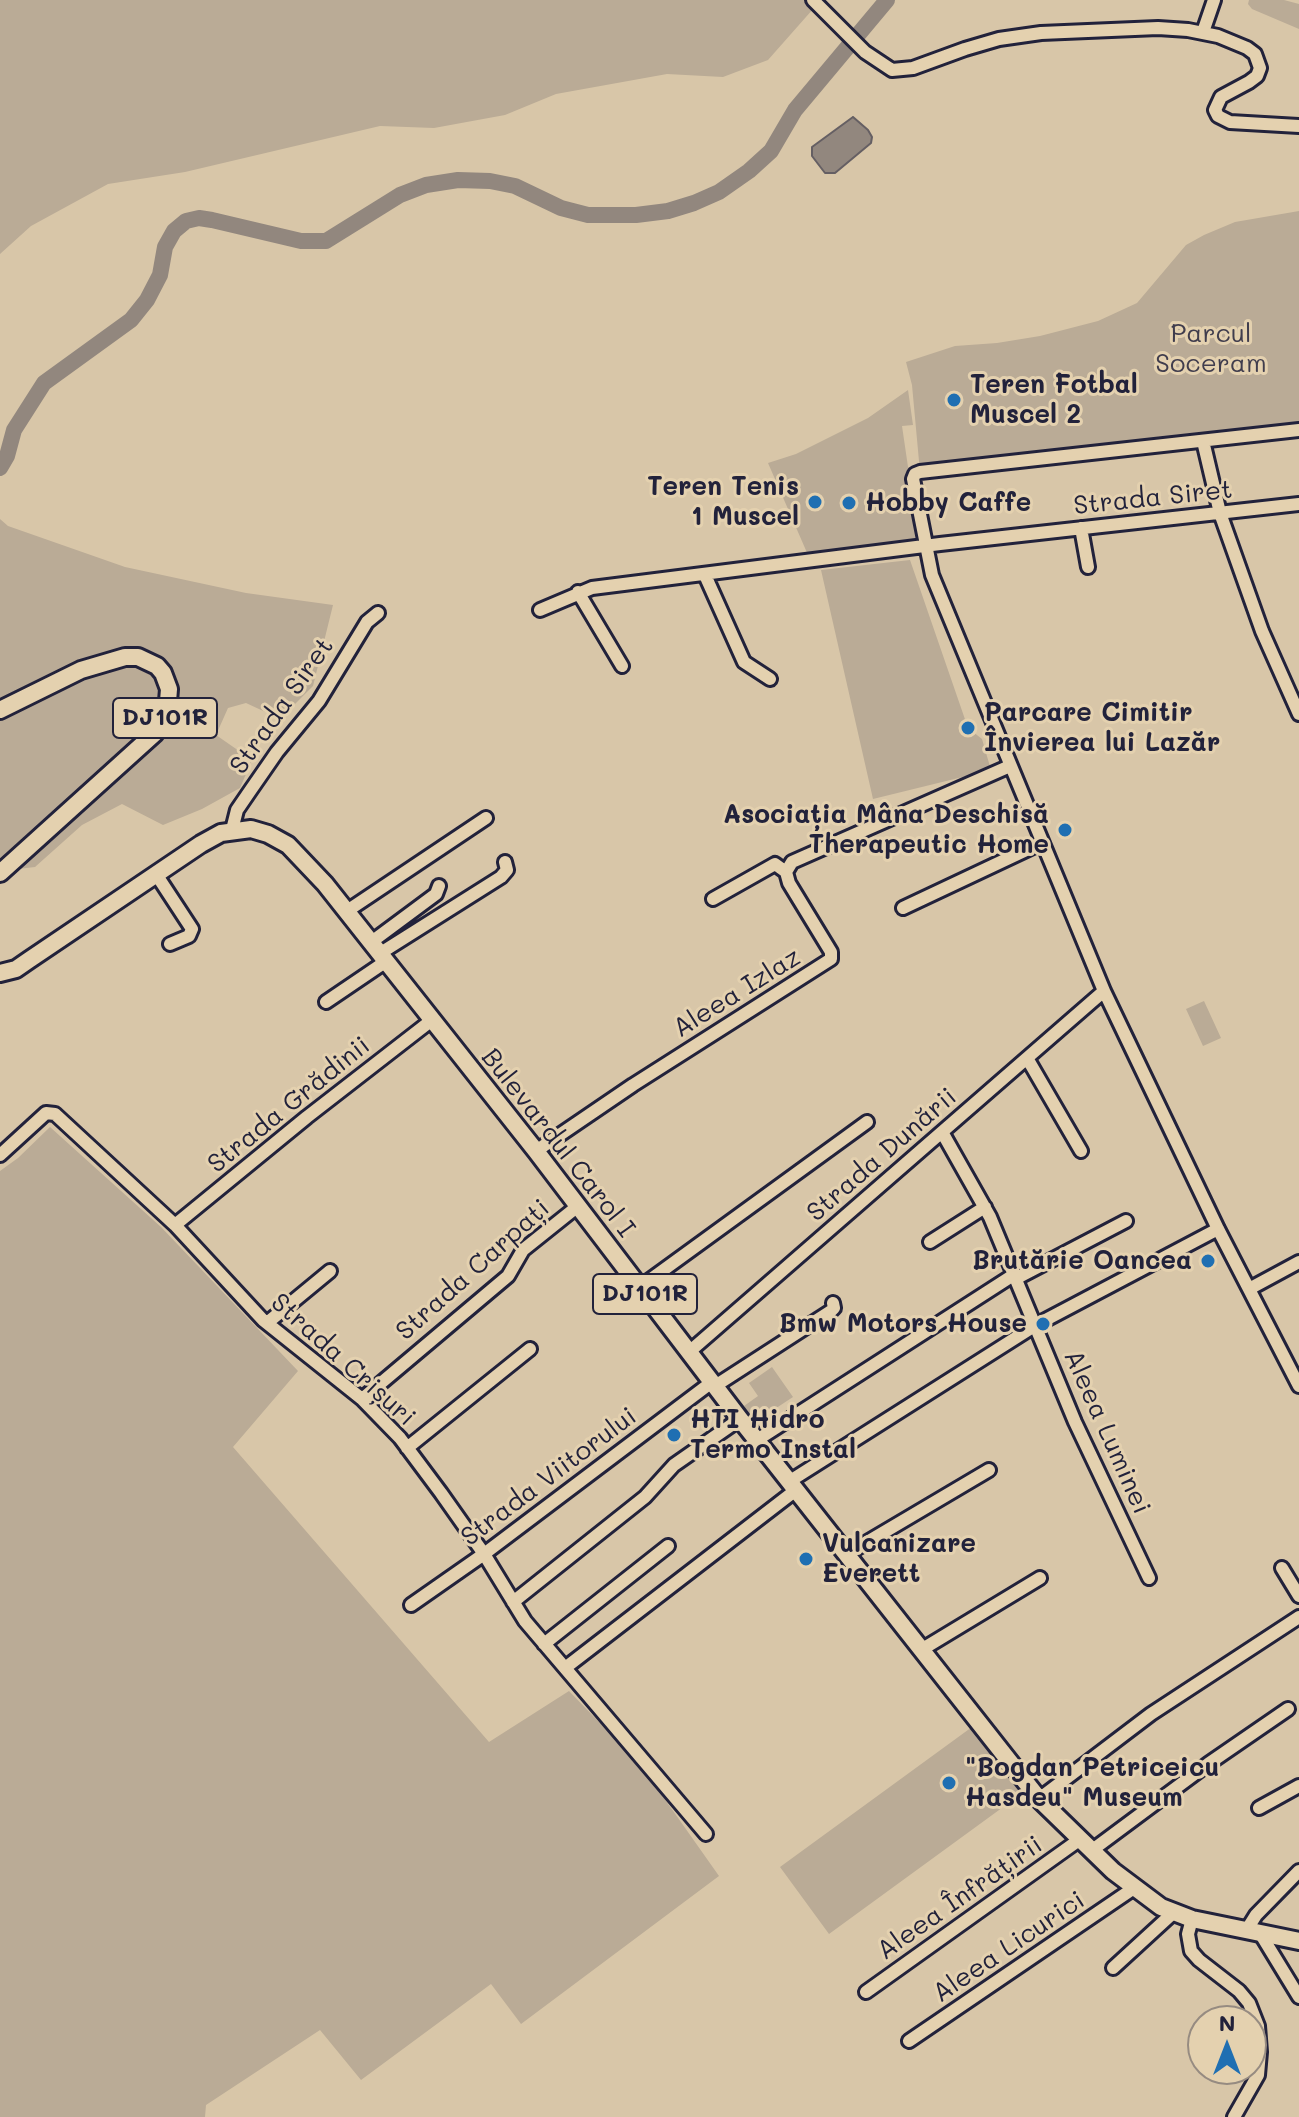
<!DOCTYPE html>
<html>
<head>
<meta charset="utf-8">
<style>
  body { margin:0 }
  #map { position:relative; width:1299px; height:2117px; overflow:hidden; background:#d8c6a8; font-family:Mali,sans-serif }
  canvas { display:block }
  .north { position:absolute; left:1187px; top:2005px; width:80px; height:80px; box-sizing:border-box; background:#e4d1af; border:2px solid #968b81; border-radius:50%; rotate:0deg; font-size:22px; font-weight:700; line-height:32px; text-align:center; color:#22223b }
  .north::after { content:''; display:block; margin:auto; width:28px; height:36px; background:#1f6fb2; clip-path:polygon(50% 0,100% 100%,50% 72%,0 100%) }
</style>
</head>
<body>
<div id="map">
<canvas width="1299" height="2117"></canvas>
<div class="north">N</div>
</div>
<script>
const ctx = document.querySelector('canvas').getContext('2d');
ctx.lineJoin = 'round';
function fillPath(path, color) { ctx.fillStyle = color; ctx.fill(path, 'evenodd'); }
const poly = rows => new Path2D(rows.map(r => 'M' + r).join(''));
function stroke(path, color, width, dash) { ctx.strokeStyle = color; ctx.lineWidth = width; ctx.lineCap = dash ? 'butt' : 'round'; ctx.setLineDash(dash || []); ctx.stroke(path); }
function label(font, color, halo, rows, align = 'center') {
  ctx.font = font + ' Mali,sans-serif'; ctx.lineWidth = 6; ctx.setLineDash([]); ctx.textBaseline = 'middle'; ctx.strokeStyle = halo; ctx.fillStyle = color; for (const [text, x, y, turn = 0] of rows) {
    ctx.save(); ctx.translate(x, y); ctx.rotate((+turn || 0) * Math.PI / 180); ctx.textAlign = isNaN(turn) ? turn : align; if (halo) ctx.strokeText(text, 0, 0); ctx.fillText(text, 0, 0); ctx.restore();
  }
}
const green = poly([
  [0,0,821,0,768,60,723,77,667,74,556,94,505,115,434,128,380,126,185,172,108,184,31,226,0,254],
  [1249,0,1284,0,1299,4,1299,29,1252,9,1248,4],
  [1299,211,1299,429,920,472,912,385,906,362,955,346,997,343,1040,336,1098,321,1137,303,1186,245,1204,235,1235,222],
  [908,390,913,425,902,426,919,542,808,555,768,463,796,454,868,418],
  [0,519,8,526,125,567,246,593,333,605,313,686,292,707,274,716,246,703,228,708,216,735,252,760,240,788,202,809,163,825,122,804,82,825,35,867,0,871],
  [910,560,968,728,982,739,991,770,873,799,821,570],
  [1204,1001,1221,1038,1203,1046,1186,1009],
  [50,1127,161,1227,298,1371,233,1447,489,1742,569,1691,627,1751,659,1791,719,1876,521,2024,491,1984,361,2080,320,2030,206,2105,205,2117,0,2117,0,1171,18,1158],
  [772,1367,793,1397,755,1422,744,1406,758,1396,749,1383],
  [972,1727,1021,1794,829,1934,780,1867]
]);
const water = poly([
  [853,117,868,130,872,137,871,143,835,173,825,173,812,156,812,147,853,117]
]);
const river = poly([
  [0,468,7,456,14,430,44,383,131,320,147,300,160,275,165,247,174,231,186,221,199,218,212,220,301,241,326,241,400,195,426,185,458,180,490,181,515,186,561,208,588,215,636,215,668,211,694,203,719,192,749,171,771,151,795,110,887,0]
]);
const minor = poly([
  [813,0,865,52,892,70,913,68,965,49,999,39,1041,33,1158,28,1188,30,1218,36,1247,48,1255,54,1260,68,1257,76,1249,82,1221,97,1215,110,1218,116,1230,122,1299,126],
  [1203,32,1214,0],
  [1299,430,920,472,915,474,913,479,932,575,1104,991,1218,1229,1299,1386],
  [1203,441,1220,513,1262,631,1299,714],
  [1081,528,1088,567],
  [705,575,744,662,770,679],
  [578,592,622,666],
  [540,610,592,588,940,544,1299,504],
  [232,830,237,810,250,791,277,752,319,701,367,622,378,613],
  [786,872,792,862,1010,766],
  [156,874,192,929,189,936,170,944],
  [713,899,775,864,786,872],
  [903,908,1041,843],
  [347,911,486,818],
  [370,943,436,894,439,886],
  [379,954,501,877,507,870,505,862],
  [326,1002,385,962],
  [1027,1058,1081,1151],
  [942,1132,990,1217,1075,1422,1149,1578],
  [536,1151,633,1085,831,959,831,952,789,883,786,872],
  [0,1155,46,1113,55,1114,175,1225,263,1320,362,1399,400,1438,441,1493,484,1554,525,1621,706,1834],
  [175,1225,307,1117,432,1020],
  [930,1242,985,1207],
  [1017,1278,1126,1221],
  [640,1287,867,1122],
  [1249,1289,1299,1262],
  [267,1323,330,1271],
  [689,1352,1104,991],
  [715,1386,831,1311,834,1308,833,1303],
  [362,1399,508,1276,523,1250,578,1206],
  [757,1440,1015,1274],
  [407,1448,530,1349],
  [790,1481,1036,1325,1218,1229],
  [847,1554,989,1470],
  [1282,1568,1299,1596],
  [513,1602,645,1497,674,1465,740,1419],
  [411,1605,484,1554,712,1382],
  [544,1644,668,1546],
  [921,1650,1040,1578],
  [565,1668,796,1490],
  [1039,1799,1151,1714,1299,1617],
  [1259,1808,1299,1786],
  [1091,1851,1208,1764,1288,1709],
  [1192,1919,1188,1934,1191,1951,1199,1960,1239,1991,1249,2003,1258,2026,1260,2052,1258,2075,1234,2117],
  [1246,1931,1256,1915,1299,1871],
  [1260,1933,1299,1997],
  [1113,1968,1173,1913],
  [866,1992,1079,1840],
  [909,2041,1134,1888]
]);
const major = poly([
  [0,710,81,670,125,657,138,657,157,666,163,673,169,689,167,714,155,733,0,873],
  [0,973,16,969,29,960,201,844,221,833,251,829,268,834,288,845,325,884,536,1151,740,1419,1039,1799,1113,1871,1161,1907,1192,1919,1299,1941]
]);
const markers = [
  [954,400,8,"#1f6fb2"],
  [815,502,8,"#1f6fb2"],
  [849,503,8,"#1f6fb2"],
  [968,728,8,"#1f6fb2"],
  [1065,830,8,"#1f6fb2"],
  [1208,1261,8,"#1f6fb2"],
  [1043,1324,8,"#1f6fb2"],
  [674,1435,8,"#1f6fb2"],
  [806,1559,8,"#1f6fb2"],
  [949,1783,8,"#1f6fb2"]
];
const shields = [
  [165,718,104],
  [645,1294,104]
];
const shieldNames = [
  ["DJ101R",165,718],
  ["DJ101R",645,1294]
];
const parkNames = [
  ["Parcul",1211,334],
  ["Soceram",1211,364]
];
const poiNames = [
  ["Teren Fotbal",970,385],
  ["Muscel 2",970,415],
  ["Teren Tenis",799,487,"right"],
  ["1 Muscel",799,517,"right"],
  ["Hobby Caffe",865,503],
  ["Parcare Cimitir",984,713],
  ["Învierea lui Lazăr",984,743],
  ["Asociația Mâna Deschisă",1049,815,"right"],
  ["Therapeutic Home",1049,845,"right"],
  ["Brutărie Oancea",1192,1261,"right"],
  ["Bmw Motors House",1027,1324,"right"],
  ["HTI Hidro",690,1420],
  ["Termo Instal",690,1450],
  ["Vulcanizare",822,1544],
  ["Everett",822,1574],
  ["\"Bogdan Petriceicu",965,1768],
  ["Hasdeu\" Museum",965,1798]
];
const streetNames = [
  ["Strada Siret",1153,498,-6],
  ["Strada Siret",282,706,-55],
  ["Aleea Izlaz",737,993,-32],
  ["Strada Grădinii",289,1105,-39],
  ["Bulevardul Carol I",558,1143,52],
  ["Strada Dunării",882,1155,-41],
  ["Strada Carpați",473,1270,-42],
  ["Strada Crișuri",343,1360,42],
  ["Aleea Luminei",1107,1432,66],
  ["Strada Viitorului",549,1477,-37],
  ["Aleea Înfrățirii",960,1898,-35],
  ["Aleea Licurici",1009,1947,-34]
];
fillPath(green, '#baab96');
fillPath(water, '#92877e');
stroke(water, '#655f63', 2);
stroke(river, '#92877e', 16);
stroke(minor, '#22223b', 18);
stroke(major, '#22223b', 22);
stroke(minor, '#e4d1af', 12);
stroke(major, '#e4d1af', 16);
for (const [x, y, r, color] of markers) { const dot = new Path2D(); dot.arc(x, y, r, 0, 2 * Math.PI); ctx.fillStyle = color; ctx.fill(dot); stroke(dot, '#e4d1af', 3); }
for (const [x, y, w] of shields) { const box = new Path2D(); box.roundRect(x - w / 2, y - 20, w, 40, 6); ctx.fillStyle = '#e4d1af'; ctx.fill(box); stroke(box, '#22223b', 2); }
label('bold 24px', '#22223b', null, shieldNames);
label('26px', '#403d4d', '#e4d1af', parkNames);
label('bold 26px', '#22223b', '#e4d1af', poiNames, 'left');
label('26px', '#22223b', '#e4d1af', streetNames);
</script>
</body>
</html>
